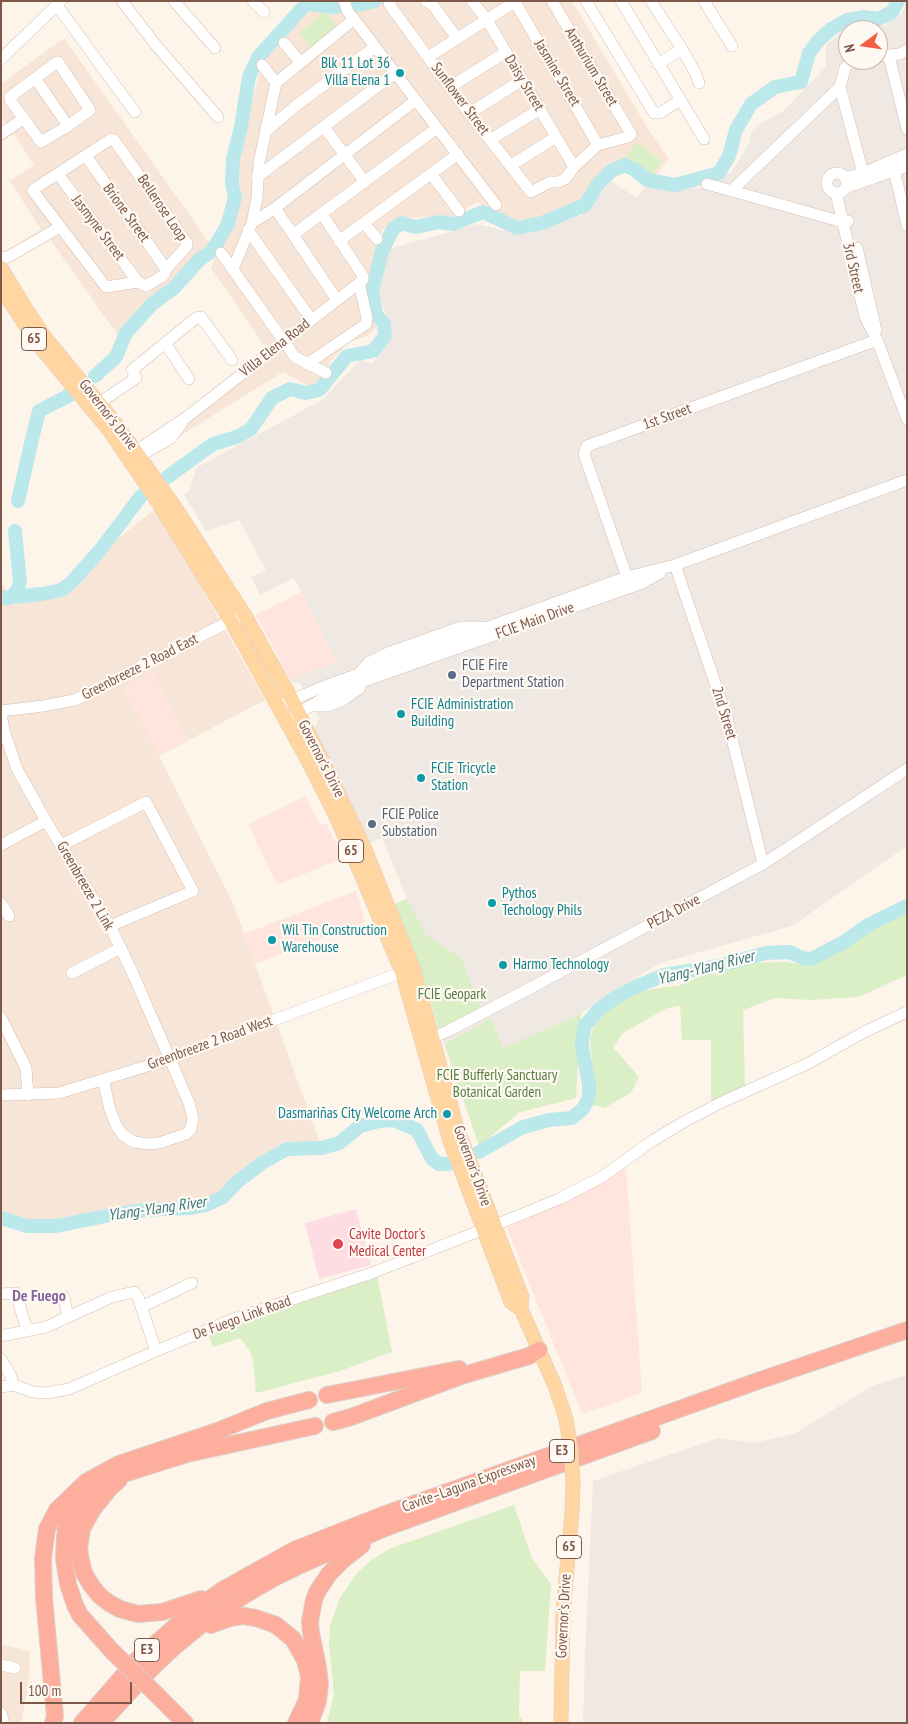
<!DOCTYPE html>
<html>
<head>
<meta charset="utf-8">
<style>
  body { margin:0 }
  #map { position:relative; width:908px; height:1724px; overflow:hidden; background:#fef5ea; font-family:"PT Sans Narrow",sans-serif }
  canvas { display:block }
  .frame { position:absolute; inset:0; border:2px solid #7d5849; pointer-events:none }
  .north { position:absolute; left:838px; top:20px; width:50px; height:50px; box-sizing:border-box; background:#fff9f3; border:1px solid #cbb9af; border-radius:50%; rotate:256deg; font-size:14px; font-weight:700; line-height:20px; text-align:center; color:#7d5849 }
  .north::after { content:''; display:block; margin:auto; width:18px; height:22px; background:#f35e45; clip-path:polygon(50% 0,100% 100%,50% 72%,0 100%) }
  .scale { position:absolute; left:20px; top:1682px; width:112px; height:22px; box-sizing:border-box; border:2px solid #7d5849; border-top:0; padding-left:6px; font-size:15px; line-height:18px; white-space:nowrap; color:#7d5849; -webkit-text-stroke:4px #fff9f3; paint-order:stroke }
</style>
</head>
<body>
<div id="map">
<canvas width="908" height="1724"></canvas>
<div class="frame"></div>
<div class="north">N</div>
<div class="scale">100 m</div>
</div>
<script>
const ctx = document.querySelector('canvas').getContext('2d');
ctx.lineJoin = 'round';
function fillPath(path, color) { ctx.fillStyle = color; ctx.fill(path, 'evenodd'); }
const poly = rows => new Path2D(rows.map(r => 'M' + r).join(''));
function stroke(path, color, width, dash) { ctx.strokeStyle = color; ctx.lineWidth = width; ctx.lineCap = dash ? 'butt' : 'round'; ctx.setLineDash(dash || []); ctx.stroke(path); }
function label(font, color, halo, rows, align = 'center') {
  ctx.font = font + ' "PT Sans Narrow",sans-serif'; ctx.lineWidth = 4.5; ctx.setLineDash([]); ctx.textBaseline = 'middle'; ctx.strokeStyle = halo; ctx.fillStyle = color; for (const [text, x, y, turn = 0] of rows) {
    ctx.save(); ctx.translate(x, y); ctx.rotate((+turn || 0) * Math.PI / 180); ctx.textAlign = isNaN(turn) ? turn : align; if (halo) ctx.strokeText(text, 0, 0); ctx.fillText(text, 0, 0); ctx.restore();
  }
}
const residential = poly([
  [379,1,572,1,650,132,669,159,651,181,625,162,613,166,596,181,578,204,530,221,509,220,496,210,477,202,455,216,400,218,383,229,365,286,366,306,376,326,374,331,367,336,349,342,330,362,324,379,318,386,312,388,283,372,148,456,139,443,197,403,266,348,211,268,240,197,239,152,263,59,315,6,337,9,368,6],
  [64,38,211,245,197,257,176,282,150,301,119,337,49,238,12,260,7,250,41,230,10,181,34,165,14,134,1,142,1,130,7,126,1,116,1,84],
  [154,510,188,564,265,700,159,756,233,903,322,1148,287,1149,262,1163,237,1182,223,1197,206,1205,189,1208,146,1210,116,1214,56,1226,27,1226,1,1218,1,581,10,598,60,598,75,590,115,541],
  [1,1644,30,1651,29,1680,21,1723,1,1723]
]);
const commercial = poly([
  [301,592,337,662,290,680,256,615],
  [152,671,188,741,159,756,123,687],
  [305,796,320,825,326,823,343,858,277,885,248,824],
  [356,891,365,922,255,964,244,934],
  [626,1167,642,1393,582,1414,507,1228,603,1181]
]);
const industrial = poly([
  [907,2,907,846,792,926,658,964,581,1013,576,1098,520,1112,479,1146,439,1030,419,965,395,904,407,898,382,838,369,843,314,728,319,718,300,683,293,683,290,680,337,662,294,578,260,595,251,577,266,570,239,520,206,531,184,495,190,489,196,468,322,400,360,360,373,363,392,330,375,286,389,249,478,224,518,234,581,216,611,181,637,198,648,184,675,189,703,188,706,181,724,177,732,171,749,144,752,131,759,124,782,112,826,67,826,45,847,28,885,25,901,14],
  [848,30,878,30,878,60,848,60],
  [907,1375,907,1723,583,1723,585,1654,593,1481,719,1438,754,1443,796,1433,872,1386]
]);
const medical = poly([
  [356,1209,371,1265,319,1279,305,1223]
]);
const green = poly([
  [326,11,338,28,311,48,299,32],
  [636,142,662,161,650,177,625,158],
  [407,899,426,935,461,958,481,1008,439,1030,419,965,395,904],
  [907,914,907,975,859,997,810,1000,776,998,743,1010,745,1086,711,1103,711,1040,682,1040,680,1006,667,1008,623,1033,613,1047,639,1077,631,1093,604,1108,591,1104,594,1084,590,1038,596,1020,617,999,626,995,658,988,678,986,707,973,715,975,739,963,787,962,808,966,848,945,893,918],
  [581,1014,576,1098,520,1112,479,1146,445,1044,491,1018,503,1048],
  [377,1275,392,1352,340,1371,256,1393,253,1360,250,1352,240,1338,213,1347,207,1331],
  [514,1505,532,1558,551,1584,545,1671,520,1671,519,1718,522,1718,522,1723,327,1723,334,1694,329,1645,330,1626,340,1598,357,1573,371,1560,389,1549]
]);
const river = poly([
  [352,6,375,1],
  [95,376,116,357,126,333,152,304,174,288,199,260,212,251,228,224,235,197,232,184,233,159,241,127,249,77,259,56,306,4,336,7],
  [166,478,213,444,237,437,251,429,272,398,290,389,306,393,319,390,347,356,373,351,385,336,384,324,376,314,372,291,382,251,393,229,402,223,416,227,439,222,453,224,483,212,517,228,542,223,585,205,598,184,611,171,625,165,635,170,647,180,675,185,719,173,729,156,736,130,751,104,775,87,801,82,809,53,817,42,831,29,847,20,864,17,878,19,892,12,898,1],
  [18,501,32,439,39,411,70,395],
  [1,598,42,594,61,590,70,584,101,549,141,496],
  [10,598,17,591,20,582,15,531],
  [479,1152,523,1127,549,1120,572,1118,583,1109,589,1097,589,1085,582,1047,582,1040,585,1026,598,1010,615,998,633,988,664,975,718,966,766,953,790,952,802,958,811,959,844,942,868,925,907,906],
  [1,1218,27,1226,56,1226,116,1214,146,1210,189,1208,206,1205,223,1197,237,1182,262,1163,287,1149,322,1148,339,1143,360,1126,379,1121,394,1120,417,1130,432,1159,439,1164,448,1164]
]);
const minor = poly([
  [122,1,155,44,218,117],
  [174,1,215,48],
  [253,1,264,12],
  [344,1,348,12,354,19,496,205],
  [390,1,389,4,462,104,531,192,550,182,558,182,565,179,574,167,598,145,628,137,631,134,552,1],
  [426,1,432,4,457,38],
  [472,1,487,20,574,167],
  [586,1,654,113,660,113,680,100],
  [621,1,704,139],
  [651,1,682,49,696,74,699,83],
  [704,1,732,46],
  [515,2,598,145],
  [58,7,135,112],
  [284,43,300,62],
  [878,56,900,54,907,50],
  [889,56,907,129],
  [428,57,516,1],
  [1,59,61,1],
  [855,60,848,64,845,68,840,87,863,173],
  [58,62,90,110,68,126,41,142,10,100,10,97,57,62,58,62],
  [658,64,682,49],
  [262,65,276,83],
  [35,78,68,126],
  [450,87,506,52],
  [470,113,522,80],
  [324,127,365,182],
  [265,132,298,104,375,47],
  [1,134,24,118],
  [111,139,114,140,187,243,187,246,166,269,164,275,146,286,138,282,106,287,33,191,34,189,111,139],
  [490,140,540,109],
  [86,156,166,269],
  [892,161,907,225],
  [510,166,556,137],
  '827 183a10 10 0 1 1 20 0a10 10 0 1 1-20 0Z',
  [58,174,138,282],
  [431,174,459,211],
  [257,177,395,73],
  [845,178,863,173,907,154],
  [707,184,843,222,848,221],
  [845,188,907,166],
  [731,191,840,87],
  [836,193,865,317,877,340,907,419],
  [275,208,337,300],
  [252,223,275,208,416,100],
  [364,223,377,239],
  [248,230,311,319],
  [294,234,437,128],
  [339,241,458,154],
  [857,248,876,330],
  [221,253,295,357,326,373],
  [1,258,8,257,60,227],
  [233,269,252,223,257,198,259,163,276,83,354,19],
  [165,343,189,379],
  [307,364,366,324,367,318,359,283],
  [92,408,136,378,132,370,196,318,201,317,232,360],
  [140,454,143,454,171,438,182,423],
  [133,457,138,454,139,449,188,416,363,280,363,276,322,214],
  [675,565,727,718,763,864],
  [627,577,584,454,587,446,877,340],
  [361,671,368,663,388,653,461,627,482,627],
  [285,703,320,688,627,577,675,565,907,480],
  [312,706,327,706,343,700,360,688],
  [1,711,43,706,75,700,244,614],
  [1,714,4,731,17,769,46,821,110,926,133,974,189,1103,193,1118,191,1129,186,1134,159,1143,148,1144,134,1142,123,1135,117,1127,110,1110,103,1079],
  [287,720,324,698,361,682,642,583,660,573],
  [1,845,46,821],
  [62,845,146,802,193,891,110,926],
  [1,903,9,916],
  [72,973,121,948],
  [1,1018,26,1068,28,1095],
  [431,1038,448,1031,538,984,763,864,907,769],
  [1,1095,59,1093,170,1059,408,970],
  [493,1226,559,1199,602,1177,652,1141,682,1123,720,1103,807,1064,864,1032,907,1012],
  [1,1294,16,1293,27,1331],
  [64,1297,68,1317],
  [141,1307,192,1283],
  [1,1336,46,1327,112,1297,134,1292,138,1297,156,1351],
  [1,1359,11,1376,13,1385],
  [1,1387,13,1385,33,1392,47,1393,69,1389,156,1351,236,1318,372,1273,482,1230],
  [1,1665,15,1668],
  [1,1713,4,1723]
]);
const major = poly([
  [1,268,26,309,44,336,116,424,175,507,244,614,292,700,330,776,364,847,413,968,457,1128,522,1297,521,1309,555,1386,566,1419],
  [1,288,37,343,109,430,156,499,231,621,307,759,334,812,353,855,402,972,450,1141,511,1302,521,1309],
  [561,1723,563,1613,572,1513,573,1482]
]);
const highway = poly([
  [327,1395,459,1369],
  [333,1422,351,1417,464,1375,529,1356,539,1350],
  [119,1480,110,1488,93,1509,82,1529,79,1549,81,1561,84,1573,91,1585,100,1596,109,1603,120,1609,138,1614,162,1612,201,1599],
  [211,1625,230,1618,243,1616,256,1618,276,1625,293,1639,305,1660,309,1677,307,1700,296,1723],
  [112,1651,80,1615,75,1605,68,1584,64,1559,65,1536,67,1525,78,1504,93,1490,111,1478,187,1454,315,1426],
  [158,1696,185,1723],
  [53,1723,55,1716,44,1598,43,1558,47,1529,57,1510,86,1482,119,1464,220,1430,267,1411,309,1400],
  [82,1723,137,1660,194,1610,224,1589,294,1550,380,1516,755,1382,907,1330],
  [101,1723,150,1670,173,1648,206,1621,243,1596,274,1578,303,1564,385,1528,652,1431],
  [310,1723,318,1701,320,1684,318,1667,311,1633,310,1621,314,1600,317,1592,329,1574,343,1560,362,1545]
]);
const majorBridge = poly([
  [566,1419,571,1451,573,1482]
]);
const highwayBridge = poly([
  [112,1651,158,1696]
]);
const markers = [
  [400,73,5,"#0f9aa8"],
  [452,675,5,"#5c6f8a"],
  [401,714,5,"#0f9aa8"],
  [421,778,5,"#0f9aa8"],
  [372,824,5,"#5c6f8a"],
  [492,903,5,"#0f9aa8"],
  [272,940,5,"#0f9aa8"],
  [503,965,5,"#0f9aa8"],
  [447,1114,5,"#0f9aa8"],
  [338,1244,6,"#e0444e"]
];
const shields = [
  [34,339,25],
  [351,851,25],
  [562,1451,25],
  [569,1547,25],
  [147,1650,25]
];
const shieldNames = [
  ["65",34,339],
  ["65",351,851],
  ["E3",562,1451],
  ["65",569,1547],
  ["E3",147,1650]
];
const cultureNames = [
  ["Blk 11 Lot 36",390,64,"right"],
  ["Villa Elena 1",390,81,"right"],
  ["FCIE Administration",411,705],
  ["Building",411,722],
  ["FCIE Tricycle",431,769],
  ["Station",431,786],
  ["Pythos",502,894],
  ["Techology Phils",502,911],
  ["Wil Tin Construction",282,931],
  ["Warehouse",282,948],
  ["Harmo Technology",513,965],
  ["Dasmariñas City Welcome Arch",437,1114,"right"]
];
const streetNames = [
  ["Anthurium Street",591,67,59],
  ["Jasmine Street",557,73,59],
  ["Daisy Street",524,83,59],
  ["Sunflower Street",460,99,53],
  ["Bellerose Loop",162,208,56],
  ["Brione Street",126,213,54],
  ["Jasmyne Street",98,228,53],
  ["3rd Street",853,268,77],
  ["Villa Elena Road",275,348,-38],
  ["Governor's Drive",108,415,52],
  ["1st Street",667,417,-20],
  ["FCIE Main Drive",535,621,-20],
  ["Greenbreeze 2 Road East",140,667,-27],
  ["2nd Street",724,713,73],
  ["Governor's Drive",321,759,63],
  ["Greenbreeze 2 Link",85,886,60],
  ["PEZA Drive",674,912,-28],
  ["Greenbreeze 2 Road West",210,1043,-20],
  ["Governor's Drive",472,1166,70],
  ["De Fuego Link Road",242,1318,-20],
  ["Cavite–Laguna Expressway",469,1484,-20],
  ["Governor's Drive",564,1616,-87]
];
const serviceNames = [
  ["FCIE Fire",462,666],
  ["Department Station",462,683],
  ["FCIE Police",382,815],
  ["Substation",382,832]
];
const parkNames = [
  ["FCIE Geopark",452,995],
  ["FCIE Bufferly Sanctuary",497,1076],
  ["Botanical Garden",497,1093]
];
const healthNames = [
  ["Cavite Doctor's",349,1235],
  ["Medical Center",349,1252]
];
const waterNames = [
  ["Ylang-Ylang River",706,968,-14],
  ["Ylang-Ylang River",157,1209,-8]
];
const neighbourhoodNames = [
  ["De Fuego",39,1296]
];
fillPath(residential, '#f7e6d8');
fillPath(commercial, '#ffe5de');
fillPath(industrial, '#f0e8e3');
fillPath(medical, '#fddce3');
fillPath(green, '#daefc6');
stroke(river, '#bbe8eb', 14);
stroke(minor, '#d5beb0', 12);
stroke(major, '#dbd0cc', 15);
stroke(highway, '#dbd0cc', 18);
stroke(minor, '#fff', 11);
stroke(major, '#ffd5a1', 14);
stroke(highway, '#feae9c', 16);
stroke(majorBridge, '#dbd0cc', 15, []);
stroke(highwayBridge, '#dbd0cc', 18, []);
stroke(majorBridge, '#ffd5a1', 14);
stroke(highwayBridge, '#feae9c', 16);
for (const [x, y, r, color] of markers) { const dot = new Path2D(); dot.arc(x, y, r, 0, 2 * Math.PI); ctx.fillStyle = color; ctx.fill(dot); stroke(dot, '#fff9f3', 2); }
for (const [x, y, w] of shields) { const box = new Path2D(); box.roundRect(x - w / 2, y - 11.5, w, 23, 4); ctx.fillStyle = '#fff9f3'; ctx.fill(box); stroke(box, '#7d5849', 1); }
label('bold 14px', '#7d5849', null, shieldNames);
label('15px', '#0d838f', '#fff9f3', cultureNames, 'left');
label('15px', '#7d5849', '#fff9f3', streetNames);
label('15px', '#4e5e75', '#fff9f3', serviceNames, 'left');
label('15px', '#557e3d', '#fff9f3', parkNames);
label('15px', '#be3a42', '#fff9f3', healthNames, 'left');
label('italic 16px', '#3a7d83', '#fff9f3', waterNames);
label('bold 16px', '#8866a0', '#fff9f3', neighbourhoodNames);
</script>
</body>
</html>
